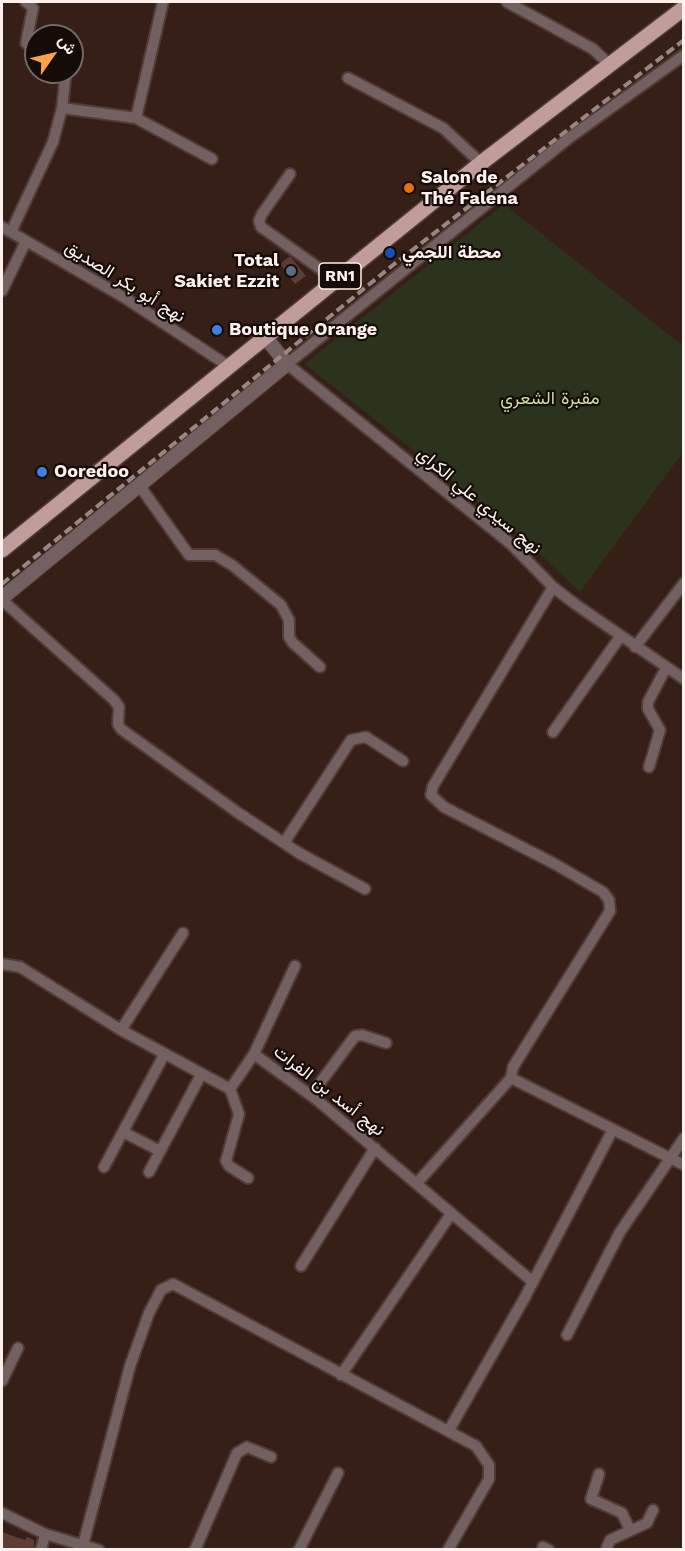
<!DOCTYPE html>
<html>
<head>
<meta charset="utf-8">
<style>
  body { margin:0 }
  #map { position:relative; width:685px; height:1551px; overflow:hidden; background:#351f17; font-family:"Work Sans",Vazirmatn,sans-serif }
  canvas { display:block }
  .frame { position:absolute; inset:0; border:3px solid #fef1ed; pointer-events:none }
  .north { position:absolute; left:24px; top:24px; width:60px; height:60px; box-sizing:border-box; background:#150c08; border:2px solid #726864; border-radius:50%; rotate:56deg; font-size:16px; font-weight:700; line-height:24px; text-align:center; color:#fef1ed }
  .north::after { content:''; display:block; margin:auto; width:21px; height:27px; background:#f7a149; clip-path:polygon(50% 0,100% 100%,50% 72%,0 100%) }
</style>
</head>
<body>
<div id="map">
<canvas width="685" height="1551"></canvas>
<div class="frame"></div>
<div class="north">ش</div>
</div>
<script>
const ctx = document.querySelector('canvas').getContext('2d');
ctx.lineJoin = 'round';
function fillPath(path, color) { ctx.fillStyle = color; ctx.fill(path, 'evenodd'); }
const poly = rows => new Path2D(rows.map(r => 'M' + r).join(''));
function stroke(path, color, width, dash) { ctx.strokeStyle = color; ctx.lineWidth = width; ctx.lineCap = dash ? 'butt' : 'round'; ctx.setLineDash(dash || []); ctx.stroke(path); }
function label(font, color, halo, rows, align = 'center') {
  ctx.font = font + ' "Work Sans",Vazirmatn,sans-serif'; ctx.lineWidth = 4.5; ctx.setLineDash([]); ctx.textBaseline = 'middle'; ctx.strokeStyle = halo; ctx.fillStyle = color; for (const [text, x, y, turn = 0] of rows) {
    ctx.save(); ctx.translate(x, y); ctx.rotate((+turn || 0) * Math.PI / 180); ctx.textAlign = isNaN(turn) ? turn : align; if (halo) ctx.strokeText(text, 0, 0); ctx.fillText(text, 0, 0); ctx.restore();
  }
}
const green = poly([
  [504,204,683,346,683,452,580,592,521,536,305,364]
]);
const building = poly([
  [290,256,306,276,295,284,280,264],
  [2,1532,25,1540,27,1537,34,1540,34,1550,2,1550]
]);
const minor = poly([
  [26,2,33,8,26,43,36,51],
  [507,2,593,49,609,64],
  [684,55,569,138,287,364,511,544,553,587,575,604,684,679],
  [348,78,443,128,481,163],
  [62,108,136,118,212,159],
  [136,118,163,2],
  [290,174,262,214,259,221,261,227,336,280],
  [2,227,125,298,230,367],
  [11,232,53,142,62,108,66,72],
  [2,291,26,241],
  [139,485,189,555,215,555,232,565,281,605,289,620,289,637,293,643,320,667],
  [2,600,114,700,119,707,118,724,121,729,237,812,299,853,365,889],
  [635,647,684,583],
  [553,732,620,637],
  [649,767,660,730,648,709,648,702,666,668],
  [284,843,351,740,366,737,403,761],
  [2,964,20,967,121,1030,230,1089,254,1054,317,1100,533,1282],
  [121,1030,183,933],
  [254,1054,295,966],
  [511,1078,684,1165],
  [230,1089,239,1114,226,1161,229,1166,248,1178],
  [311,1095,355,1036,362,1035,386,1043],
  [123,1132,160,1151],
  [104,1167,164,1055],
  [149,1172,201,1075],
  [417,1183,511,1078,513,1067,610,911,609,900,603,892,553,863,444,807,431,795,433,786,553,587],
  [301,1266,375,1148],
  [567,1335,620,1232,684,1138],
  [341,1375,451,1214],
  [2,1381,18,1348],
  [449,1430,524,1299,612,1131],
  [599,1474,591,1499,622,1513,630,1530],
  [2,1513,45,1534,99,1550],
  [83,1545,130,1366,149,1313,161,1290,173,1284,476,1446,489,1465,489,1479,448,1550],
  [543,1547,549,1550],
  [41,1550,45,1534],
  [195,1550,237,1453,247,1447,271,1457],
  [299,1550,338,1473],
  [606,1550,610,1540,647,1523,653,1510]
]);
const tertiary = poly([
  [2,598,287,364,266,338]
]);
const primary = poly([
  [2,550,481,163,684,8]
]);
const rail = poly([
  [2,584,393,265,684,40]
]);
const markers = [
  [409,188,6,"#e8710a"],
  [390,253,6,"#1a4fb4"],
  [291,271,6,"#5c6f8a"],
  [217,330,6,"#3f7fe0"],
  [42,472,6,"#3f7fe0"]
];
const shields = [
  [340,276,42]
];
const shieldNames = [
  ["RN1",340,276]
];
const poiNames = [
  ["Salon de",421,178],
  ["Thé Falena",421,199],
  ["محطة اللجمي",402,253],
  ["Total",279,261,"right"],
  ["Sakiet Ezzit",279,282,"right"],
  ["Boutique Orange",229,330],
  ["Ooredoo",54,472]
];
const streetNames = [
  ["نهج أبو بكر الصديق",125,282,32],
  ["نهج سيدي علي الكراي",479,501,40],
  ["نهج أسد بن الفرات",329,1091,38]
];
const parkNames = [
  ["مقبرة الشعري",550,399]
];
fillPath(green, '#2c331d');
fillPath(building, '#5f3c34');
stroke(minor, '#513c35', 14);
stroke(tertiary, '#513c35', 16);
stroke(primary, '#513c35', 18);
stroke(minor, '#726160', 10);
stroke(tertiary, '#726160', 14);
stroke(primary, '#c09c9a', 15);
stroke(rail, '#998781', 4, [9, 4.5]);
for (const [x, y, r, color] of markers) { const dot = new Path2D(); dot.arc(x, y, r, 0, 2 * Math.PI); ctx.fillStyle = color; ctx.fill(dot); stroke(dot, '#150c08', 2); }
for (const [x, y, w] of shields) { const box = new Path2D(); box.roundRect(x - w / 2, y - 13, w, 26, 4.5); ctx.fillStyle = '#150c08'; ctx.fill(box); stroke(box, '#fef1ed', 1.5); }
label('bold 16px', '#fef1ed', null, shieldNames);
label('bold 18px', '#fef1ed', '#150c08', poiNames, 'left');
label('18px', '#fef1ed', '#150c08', streetNames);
label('18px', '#c9dea3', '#150c08', parkNames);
</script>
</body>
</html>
